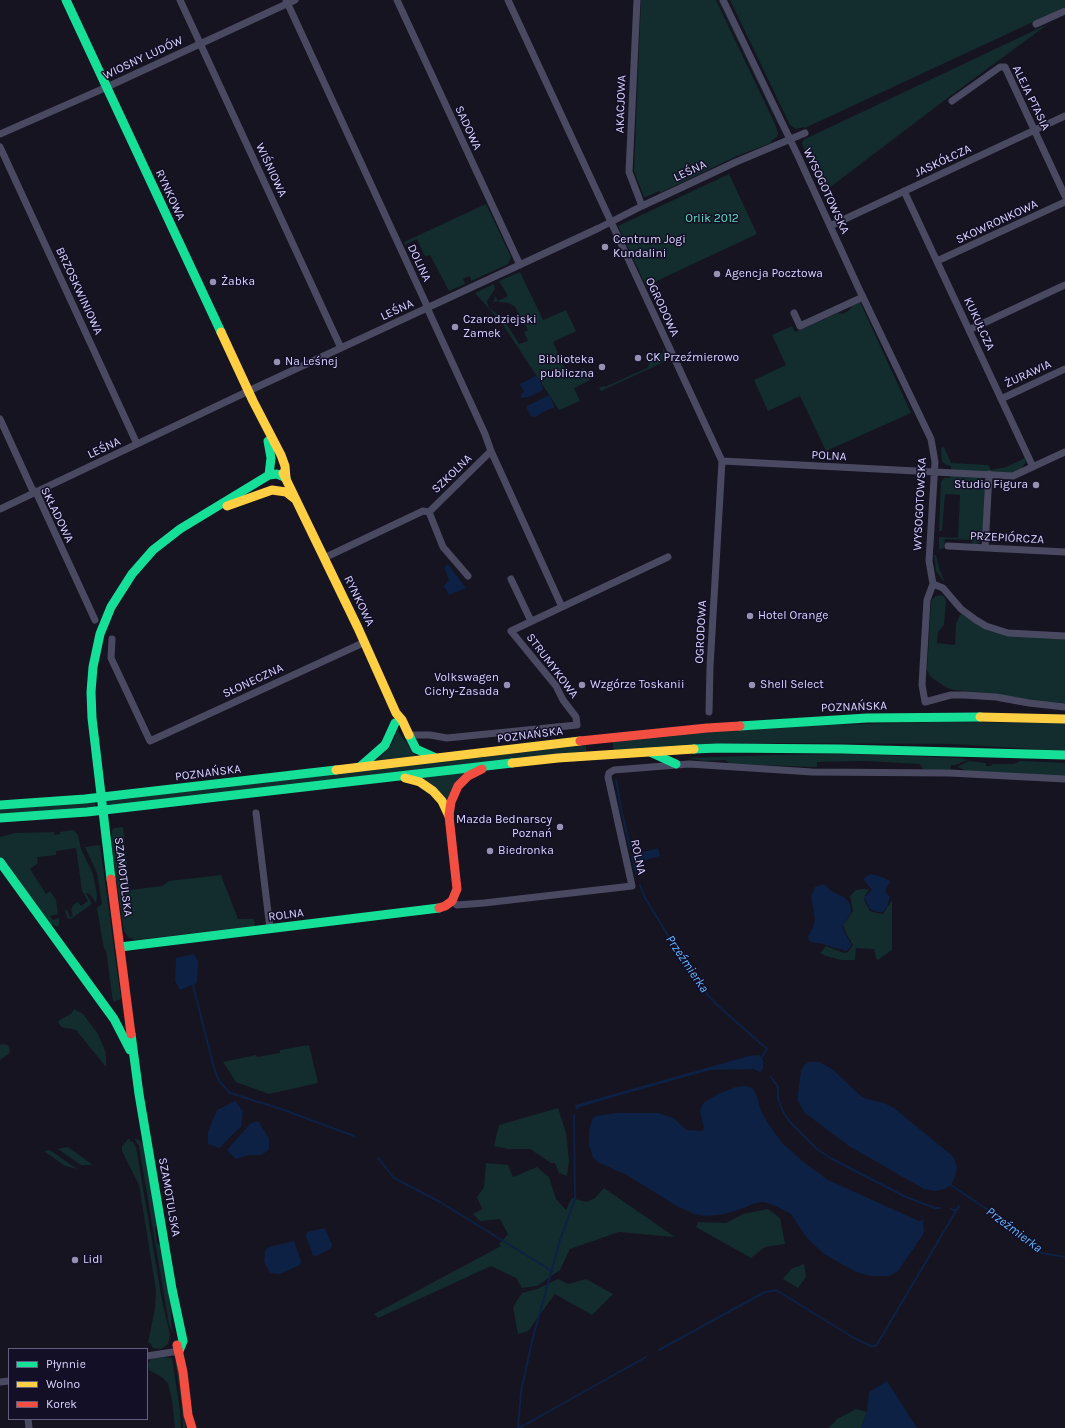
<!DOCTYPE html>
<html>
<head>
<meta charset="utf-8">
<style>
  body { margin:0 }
  #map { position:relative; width:1065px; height:1428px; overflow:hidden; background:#161421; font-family:Karla,sans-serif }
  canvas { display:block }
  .legend { position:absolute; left:8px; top:1348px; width:140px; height:72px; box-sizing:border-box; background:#130f26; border:1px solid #625e7d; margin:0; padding:5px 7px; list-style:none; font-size:12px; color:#d9d4ff }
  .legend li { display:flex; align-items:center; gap:8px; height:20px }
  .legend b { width:20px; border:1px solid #625e7d }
</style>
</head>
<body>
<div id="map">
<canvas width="1065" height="1428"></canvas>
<ul class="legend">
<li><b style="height:5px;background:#16e098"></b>Płynnie</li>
<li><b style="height:5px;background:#ffcf43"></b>Wolno</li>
<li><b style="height:5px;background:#f24e42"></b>Korek</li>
</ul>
</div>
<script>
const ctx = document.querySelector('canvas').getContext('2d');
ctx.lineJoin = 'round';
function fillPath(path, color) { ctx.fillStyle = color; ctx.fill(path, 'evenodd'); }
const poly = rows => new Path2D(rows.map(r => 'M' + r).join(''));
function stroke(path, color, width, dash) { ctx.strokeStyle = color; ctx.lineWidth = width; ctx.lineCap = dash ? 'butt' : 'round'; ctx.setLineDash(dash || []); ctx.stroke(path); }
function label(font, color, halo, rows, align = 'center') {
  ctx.font = font + ' Karla,sans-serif'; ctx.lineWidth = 3; ctx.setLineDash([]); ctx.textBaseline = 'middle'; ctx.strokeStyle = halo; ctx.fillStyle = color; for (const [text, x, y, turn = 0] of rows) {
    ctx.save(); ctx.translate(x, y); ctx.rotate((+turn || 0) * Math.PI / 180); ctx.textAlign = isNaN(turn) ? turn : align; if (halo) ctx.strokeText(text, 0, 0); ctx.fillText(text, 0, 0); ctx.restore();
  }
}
const green = poly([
  [641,0,716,0,775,124,778,133,777,137,771,141,771,143,737,156,660,193,659,191,646,197,644,197,634,171],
  [718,0,719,0,779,124,778,124],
  [730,0,1065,0,1065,7,805,128,804,127,796,129,790,125],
  [1048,24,945,100,825,191,834,211,841,213,838,215,833,213,802,144,803,140],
  [729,174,757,234,646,286,618,226],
  [486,204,511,257,508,264,471,281,470,276,463,279,465,284,449,291,430,255,427,256,424,255,417,239,405,245,404,242],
  [520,272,543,320,566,310,576,331,553,342,568,375,584,368,590,380,574,388,580,401,559,410,500,320,491,311,475,293,494,284,495,289,487,301,489,308,503,318,519,344,528,341,524,332,528,330,515,307,509,303,499,302,498,301,493,302,495,296,498,301,508,296,499,281],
  [860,302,911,413,826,451,800,396,768,411,754,380,786,365,772,335,792,326,795,332,838,313,842,314,848,311,852,306],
  [663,347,666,354,662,357,664,362,601,391,599,388,604,386,605,387,647,368,649,365,649,358,663,352],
  [944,447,951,463,988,465,991,470,1006,467,1025,458,1026,462,1021,469,1011,473,951,470,951,466,946,465,942,461,941,448],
  [951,475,980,477,985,482,983,538,979,543,972,545,972,540,945,539,944,548,939,549,939,537,958,538,960,495,945,494,942,531,939,531,941,482,944,478,950,478],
  [934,555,936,555,939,568,945,583,936,571],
  [940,595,944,596,946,601,944,625,938,632,937,643,955,645,956,624,960,615,962,614,984,628,1065,639,1065,703,1043,702,988,693,954,690,947,688,935,680,930,676,927,670,931,603,932,599,936,596],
  [937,722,1065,723,1065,751,953,744,780,743,614,750,613,746,613,741,757,727],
  [397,730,416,756,377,760,389,748,394,740],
  [586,745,586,751,107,807,106,801],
  [855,754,958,758,968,760,955,765,951,765,950,770,923,769,920,764,865,761,817,762,817,767,730,764,725,760,704,761,688,758,773,755],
  [969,761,986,763,986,766,991,766,992,764,1014,764,1020,761,1065,763,1065,776,967,771,957,767],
  [464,773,447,800,422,777],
  [95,802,96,808,0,814,0,809],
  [123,827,130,890,162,886,169,881,221,875,238,919,254,919,255,926,135,940,128,937,124,931,122,919,112,849,112,830,114,828],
  [74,830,78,835,81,849,93,874,97,895,96,903,90,894,86,893,92,904,71,919,67,918,65,910,67,910,70,917,73,916,71,910,73,905,78,902,81,906,88,901,82,891,76,848,56,851,56,855,37,857,38,863,30,869,46,894,50,891,56,900,58,914,50,916,53,920,59,918,59,924,58,926,56,926,50,924,0,858,0,837,15,833,54,832,54,835,60,834,60,832],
  [100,845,121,999,113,1002,106,950,104,949,97,908,102,904,97,873,85,847],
  [864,889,869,890,865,895,864,900,870,911,877,913,883,914,892,900,892,950,878,960,876,958,874,949,856,948,855,960,841,960,826,956,820,953,826,946,844,953,848,952,853,945,846,933,843,925,853,911,850,896,856,890],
  [74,1009,83,1014,98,1034,106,1053,106,1067,76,1030,62,1027,59,1024,58,1021,72,1013],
  [2,1044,8,1045,10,1050,10,1053,0,1060,0,1045],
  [309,1045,318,1083,269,1094,236,1082,223,1062,256,1055,257,1057,280,1053,280,1050],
  [558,1108,566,1133,569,1160,567,1176,559,1173,555,1163,551,1163,530,1149,508,1149,494,1146,499,1125],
  [134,1138,139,1140,143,1144,157,1225,155,1229,157,1243,161,1246,170,1298,172,1332,169,1325,139,1146],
  [128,1139,130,1139,130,1141,133,1142,136,1147,162,1300,170,1335,168,1344,161,1349,153,1348,150,1343,148,1343,155,1308,156,1290,139,1185,122,1151,122,1146],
  [68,1147,93,1165,81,1165,58,1149],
  [50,1150,77,1169,65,1166,44,1151],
  [486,1163,508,1165,513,1177,537,1167,549,1177,556,1199,566,1210,572,1198,586,1202,595,1198,604,1188,675,1237,619,1232,570,1249,560,1270,537,1286,522,1288,516,1278,491,1266,378,1318,374,1314,501,1246,499,1244,508,1234,500,1219,480,1221,473,1214,482,1209,477,1197,484,1187],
  [768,1209,780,1218,785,1244,765,1247,751,1258,696,1227,698,1222,726,1223,743,1214],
  [804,1264,806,1277,798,1288,783,1279,791,1269],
  [558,1279,568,1284,586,1279,613,1294,592,1315,555,1294,528,1331,518,1334,513,1307,522,1293,537,1289],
  [165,1357,172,1358,180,1410,181,1428,175,1428,172,1400,168,1383,163,1378,149,1370,148,1365,150,1359],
  [175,1360,177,1364,186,1428,183,1428,182,1407],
  [856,1409,867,1412,861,1428,829,1428,837,1419]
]);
const water = poly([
  [536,376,538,377,543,387,542,391,528,397,521,398,521,394,524,392,520,384],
  [549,395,554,405,554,408,547,410,535,417,531,416,527,409,527,406],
  [448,564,466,588,449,595,444,586,449,580,444,567],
  [658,848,660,856,638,862,636,854],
  [870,874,882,877,890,881,885,892,890,897,887,907,883,912,877,912,870,909,864,897,872,890,863,879],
  [824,884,833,892,844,897,850,904,851,912,842,927,852,946,846,951,823,944,815,943,809,941,808,936,813,927,815,919,811,896,815,887],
  [194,954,198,961,197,983,180,990,175,981,176,958],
  [759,1055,763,1060,763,1067,762,1071,760,1072,754,1069,710,1070,617,1096,580,1107,576,1110,575,1105,749,1056],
  [808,1062,819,1062,832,1069,862,1097,867,1099,884,1103,894,1108,950,1154,954,1158,957,1167,955,1177,951,1185,945,1189,935,1191,924,1189,849,1146,805,1113,798,1101,798,1094,801,1070,805,1065],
  [746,1086,752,1088,756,1094,761,1111,767,1122,783,1144,805,1163,828,1180,919,1221,924,1220,923,1224,924,1231,922,1236,898,1271,889,1276,871,1276,859,1273,845,1266,823,1253,807,1238,791,1214,776,1206,764,1202,755,1203,744,1208,724,1214,707,1216,694,1214,677,1206,625,1174,599,1163,593,1157,589,1145,589,1131,592,1119,596,1116,616,1113,659,1113,673,1118,687,1130,702,1131,704,1129,700,1111,702,1105,706,1101,718,1094,736,1087],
  [235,1101,243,1111,241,1127,230,1137,220,1148,208,1144,208,1132,217,1110],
  [258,1121,269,1138,269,1149,262,1155,249,1155,236,1159,227,1150,251,1123],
  [325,1228,332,1245,330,1249,316,1256,313,1255,306,1236,307,1232],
  [294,1241,301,1261,300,1265,280,1274,277,1274,270,1273,264,1262,265,1251,267,1248,273,1246],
  [887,1381,917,1428,861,1428,867,1412,869,1392]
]);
const stream = poly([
  [616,780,621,808,630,848],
  [632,856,636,872],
  [640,885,644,896,696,982,716,1004,767,1049,761,1058],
  [193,985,214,1068,219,1081,230,1093,284,1110,354,1136],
  [771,1077,778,1087,778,1098,783,1112,790,1122,817,1149,832,1159,906,1197,935,1208,940,1208],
  [378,1158,394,1178,440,1202,552,1271],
  [951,1185,992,1213,1038,1249,1041,1253,1065,1257],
  [951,1209,956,1211,959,1206],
  [659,1350,763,1293,776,1290,854,1338,871,1346,876,1346,956,1211],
  [518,1428,521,1392,532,1341,560,1240,575,1199,574,1115],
  [519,1428,646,1357]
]);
const street = poly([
  [180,0,341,348],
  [286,0,428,308,429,312,485,434,491,451,562,607],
  [397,0,520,265],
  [508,0,722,461,710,667,709,712],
  [637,0,629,172,642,206],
  [723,0,798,156,859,289,931,439,935,462,929,561,933,584,927,600,922,685,925,702,951,695,965,695,996,697,1029,703,1065,707],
  [1036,24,1065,11],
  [952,101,1000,67,1005,67,1065,196],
  [0,134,107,87,295,0],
  [0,147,137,444],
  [904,191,1033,467],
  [830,226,1065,116],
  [937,261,1065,202],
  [794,313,800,326,863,297],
  [969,330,1065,285],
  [1001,399,1065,369],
  [0,419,32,489,36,492,95,620],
  [722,461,1013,476,1065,452],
  [0,509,257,387,599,228,642,206,736,162,805,133],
  [429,512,491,451],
  [429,512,443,547,468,576],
  [948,546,1065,552],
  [985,548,989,474],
  [324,558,423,511,429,512],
  [511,579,531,621],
  [933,584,943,588,961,609,976,620,986,626,1008,633,1065,636],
  [112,639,111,658,150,741,365,642],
  [409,735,430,735,447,738,577,725,576,717,563,700,556,686,511,631,668,557],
  [256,813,270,929],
  [452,901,457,905,484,903,632,886,608,777,609,773,614,770,689,764,812,772,950,773,1065,779],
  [147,1356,179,1351],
  [0,1382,9,1381],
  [28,1419,29,1428]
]);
const fast = poly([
  [66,0,221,332],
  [268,441,271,458,269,475],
  [740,726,867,718,980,717],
  [409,735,416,749,434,757],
  [694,749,718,748,842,749,1065,755],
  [652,753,676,764],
  [361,766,385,745,395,723],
  [0,805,85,799,336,770],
  [0,818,87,812,512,763],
  [0,862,114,1019,130,1050],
  [111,879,92,718,91,692,93,667,100,634,111,607,132,574,153,550,180,529,269,475,277,474,286,478],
  [120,947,439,908],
  [131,1034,139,1094,172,1289,183,1341,179,1351]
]);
const slow = poly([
  [221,332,253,401,281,455,285,466,286,478],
  [283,473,358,628,396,713,402,720,409,735],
  [227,506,272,490,286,492,295,499],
  [980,717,1065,719],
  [512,763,558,758,694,749],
  [336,770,580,741],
  [405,778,420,782,433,791,442,801,449,816]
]);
const jam = poly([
  [580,741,707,728,740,726],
  [449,815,451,802,458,786,468,776,482,769],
  [111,879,131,1034],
  [439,908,445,906,452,901,457,889,449,816],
  [177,1345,183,1372,188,1415,192,1428]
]);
const markers = [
  [605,247,4,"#9591b1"],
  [717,274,4,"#9591b1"],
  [213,282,4,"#9591b1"],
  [455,327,4,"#9591b1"],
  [638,358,4,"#9591b1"],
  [277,362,4,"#9591b1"],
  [602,367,4,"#9591b1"],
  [1036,485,4,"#9591b1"],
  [750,616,4,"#9591b1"],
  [507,685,4,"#9591b1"],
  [582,685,4,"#9591b1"],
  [752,685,4,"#9591b1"],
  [560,827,4,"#9591b1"],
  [490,851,4,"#9591b1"],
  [75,1260,4,"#9591b1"]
];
const streetNames = [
  ["WIOSNY LUDÓW",143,58,-25],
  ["ALEJA PTASIA",1031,98,64],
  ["AKACJOWA",621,104,-88],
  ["SADOWA",468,128,65],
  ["JASKÓŁCZA",943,161,-25],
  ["WIŚNIOWA",271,170,65],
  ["LEŚNA",690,171,-25],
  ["WYSOGOTOWSKA",826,191,65],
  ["RYNKOWA",170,195,65],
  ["SKOWRONKOWA",997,222,-25],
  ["DOLINA",419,263,65],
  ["BRZOSKWINIOWA",79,291,65],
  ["OGRODOWA",662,307,65],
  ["LEŚNA",397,310,-25],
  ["KUKUŁCZA",979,324,65],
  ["ŻURAWIA",1028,374,-25],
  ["LEŚNA",104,448,-25],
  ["POLNA",829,456,3],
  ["SZKOLNA",452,474,-44],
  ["WYSOGOTOWSKA",920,504,-87],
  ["SKŁADOWA",57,515,64],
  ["PRZEPIÓRCZA",1007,538,3],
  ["RYNKOWA",359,601,64],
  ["OGRODOWA",701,632,-87],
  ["STRUMYKOWA",552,666,53],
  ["SŁONECZNA",253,681,-25],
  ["POZNAŃSKA",854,707,-2],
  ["POZNAŃSKA",530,735,-7],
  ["POZNAŃSKA",208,773,-7],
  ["ROLNA",638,857,78],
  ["SZAMOTULSKA",123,877,83],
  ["ROLNA",286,915,-7],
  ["SZAMOTULSKA",169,1197,80]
];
const parkNames = [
  ["Orlik 2012",712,219]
];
const poiNames = [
  ["Centrum Jogi",613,240],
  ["Kundalini",613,254],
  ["Agencja Pocztowa",725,274],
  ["Żabka",221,282],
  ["Czarodziejski",463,320],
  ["Zamek",463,334],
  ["CK Przeźmierowo",646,358],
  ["Biblioteka",594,360,"right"],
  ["publiczna",594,374,"right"],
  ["Na Leśnej",285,362],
  ["Studio Figura",1028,485,"right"],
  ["Hotel Orange",758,616],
  ["Volkswagen",499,678,"right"],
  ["Cichy-Zasada",499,692,"right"],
  ["Wzgórze Toskanii",590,685],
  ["Shell Select",760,685],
  ["Mazda Bednarscy",552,820,"right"],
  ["Poznań",552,834,"right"],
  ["Biedronka",498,851],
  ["Lidl",83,1260]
];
const waterNames = [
  ["Przeźmierka",687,964,56],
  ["Przeźmierka",1014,1230,37]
];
fillPath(green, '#132c2d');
fillPath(water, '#0d2144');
stroke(stream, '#0d2144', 2);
stroke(street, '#4a4962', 7);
stroke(fast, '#16e098', 9);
stroke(slow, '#ffcf43', 9);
stroke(jam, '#f24e42', 9);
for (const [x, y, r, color] of markers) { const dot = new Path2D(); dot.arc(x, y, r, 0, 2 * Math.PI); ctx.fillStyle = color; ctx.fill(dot); stroke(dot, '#130f26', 1.5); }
label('12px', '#d9d4ff', '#130f26', streetNames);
label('12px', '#5fe0c0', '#130f26', parkNames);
label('12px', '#d9d4ff', '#130f26', poiNames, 'left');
label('italic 13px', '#62b6ff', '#130f26', waterNames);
</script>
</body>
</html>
